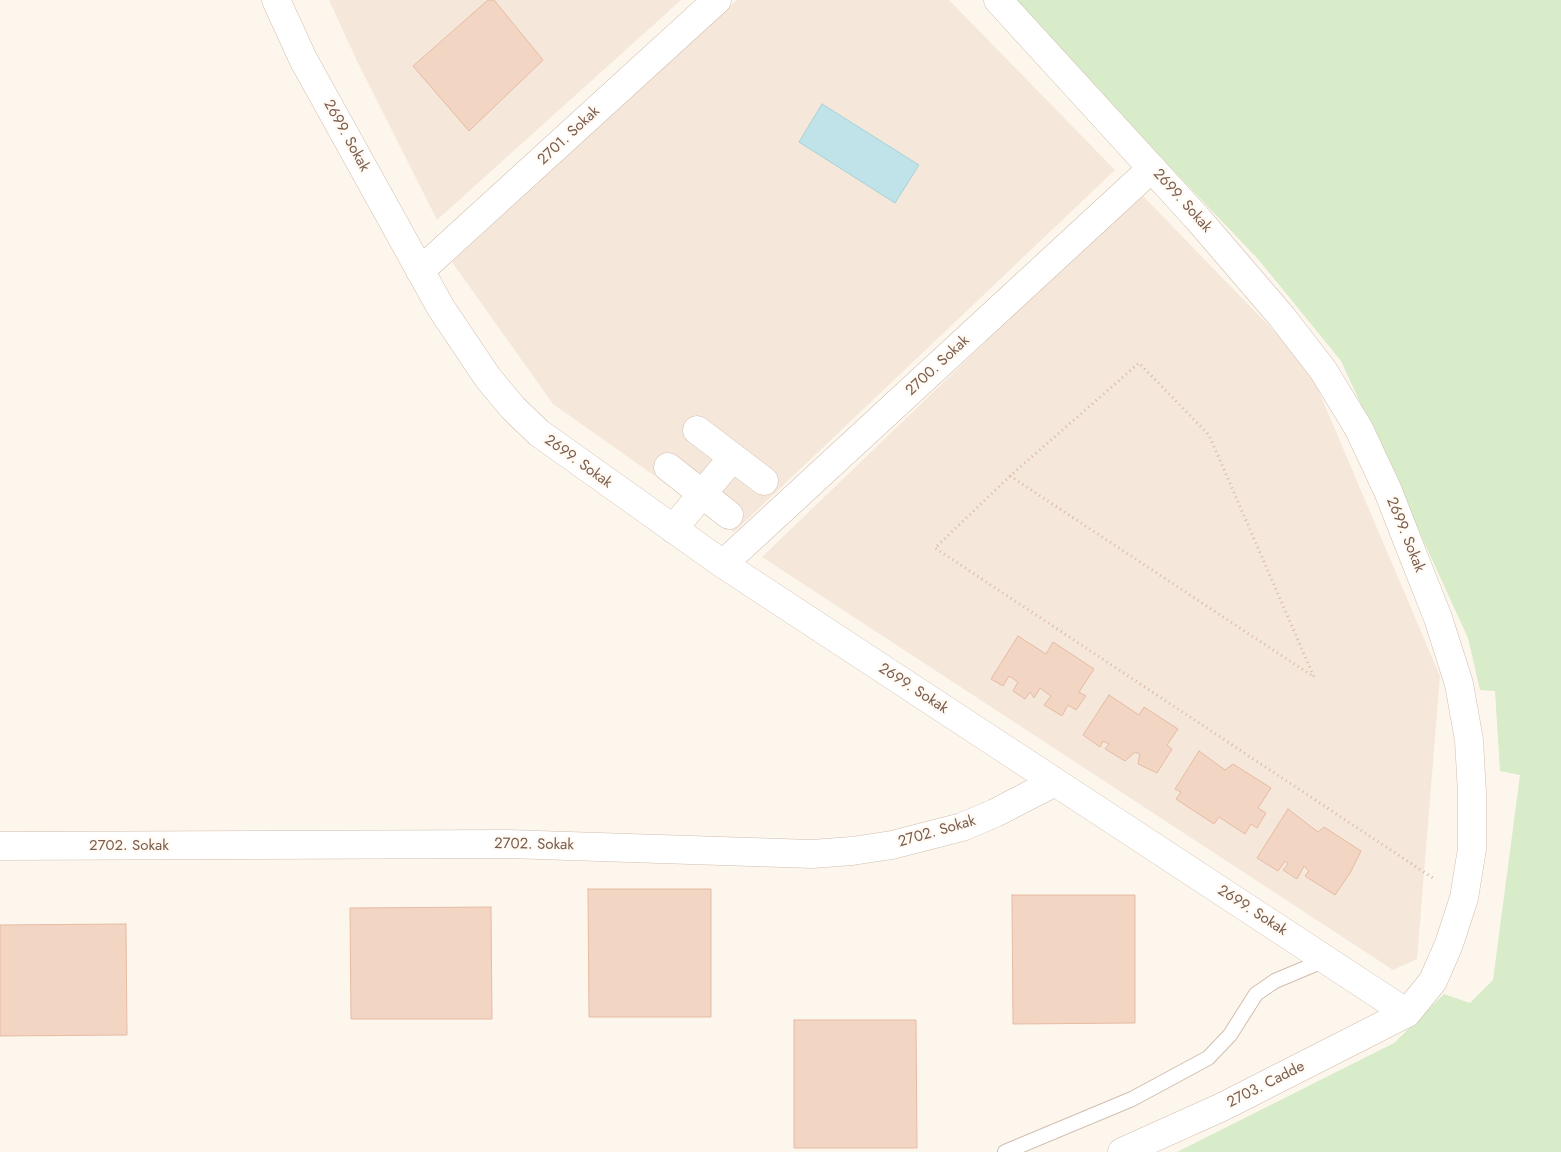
<!DOCTYPE html>
<html>
<head>
<meta charset="utf-8">
<style>
  body { margin:0 }
  canvas { display:block; background:#fdf6ec }
</style>
</head>
<body>
<canvas width="1561" height="1152"></canvas>
<script>
const ctx = document.querySelector('canvas').getContext('2d');
ctx.lineJoin = 'round';
function fillPath(path, color) { ctx.fillStyle = color; ctx.fill(path, 'evenodd'); }
const poly = rows => new Path2D(rows.map(r => 'M' + r).join(''));
function stroke(path, color, width, dash) { ctx.strokeStyle = color; ctx.lineWidth = width; ctx.lineCap = dash ? 'butt' : 'round'; ctx.setLineDash(dash || []); ctx.stroke(path); }
function label(font, color, halo, rows, align = 'center') {
  ctx.font = font + ' Jost,sans-serif'; ctx.lineWidth = 4.5; ctx.setLineDash([]); ctx.textBaseline = 'middle'; ctx.strokeStyle = halo; ctx.fillStyle = color; for (const [text, x, y, turn = 0] of rows) {
    ctx.save(); ctx.translate(x, y); ctx.rotate((+turn || 0) * Math.PI / 180); ctx.textAlign = isNaN(turn) ? turn : align; if (halo) ctx.strokeText(text, 0, 0); ctx.fillText(text, 0, 0); ctx.restore();
  }
}
const residential = poly([
  [329,0,681,0,437,220,356,59],
  [737,0,949,0,1115,170,734,532,553,404,452,262],
  [1140,193,1308,366,1440,676,1417,959,1393,970,762,557]
]);
const green = poly([
  [1010,0,1561,0,1561,1152,1177,1152,1394,1043,1444,994,1470,1003,1493,980,1520,775,1500,771,1495,691,1480,690,1468,638,1341,361,1258,259]
]);
const water = poly([
  [822,104,919,165,895,203,799,142,822,104]
]);
const building = poly([
  [488,0,494,0,543,60,469,131,413,66,488,0],
  [1018,636,1046,654,1053,642,1094,669,1079,692,1086,696,1076,710,1068,705,1062,716,1044,705,1051,696,1040,688,1034,698,1030,692,1025,699,1013,691,1018,682,1009,676,1003,686,991,679,1018,636],
  [1109,695,1139,715,1144,707,1178,729,1167,745,1172,749,1157,773,1138,764,1140,754,1135,752,1125,761,1105,749,1109,744,1103,741,1100,747,1083,735,1109,695],
  [1199,751,1225,770,1233,764,1271,788,1258,808,1266,813,1257,828,1251,824,1245,834,1219,817,1214,824,1176,799,1181,792,1175,789,1199,751],
  [1288,809,1318,832,1324,827,1361,851,1350,873,1335,895,1305,876,1309,871,1304,866,1297,879,1283,870,1288,864,1285,861,1278,871,1257,858,1288,809],
  [588,889,711,889,711,1017,589,1017,588,889],
  [1012,895,1135,895,1135,1023,1013,1024,1012,895],
  [491,907,492,1019,351,1019,350,908,491,907],
  [126,924,127,1035,0,1036,0,925,126,924],
  [794,1020,916,1020,917,1148,794,1148,794,1020]
]);
const path = poly([
  [1010,476,1314,677,1209,435,1139,363,1010,476,935,548,1436,880]
]);
const service = poly([
  [1005,1152,1132,1099,1208,1058,1230,1035,1256,994,1275,981,1325,960]
]);
const minor = poly([
  [276,0,303,59,441,308,488,378,513,408,539,433,723,564,1407,1013],
  [998,0,1198,219,1282,317,1323,370,1359,429,1388,491,1413,555,1438,618,1459,684,1469,740,1472,793,1472,849,1464,898,1449,944,1433,981,1407,1013,1222,1107,1122,1152],
  [420,271,717,0],
  [697,430,764,481],
  [668,467,729,515],
  [673,529,733,457],
  [723,564,1152,168],
  [0,846,508,844,812,854,852,851,892,845,962,827,995,813,1055,782]
]);
const streetNames = [
  ["2699. Sokak",346,136,61],
  ["2701. Sokak",569,136,-43],
  ["2699. Sokak",1182,201,48],
  ["2700. Sokak",938,366,-43],
  ["2699. Sokak",578,462,36],
  ["2699. Sokak",1405,535,68],
  ["2699. Sokak",913,689,33],
  ["2702. Sokak",937,832,-16],
  ["2702. Sokak",534,845,1],
  ["2702. Sokak",129,846],
  ["2699. Sokak",1252,911,33],
  ["2703. Cadde",1266,1085,-27]
];
fillPath(residential, '#f5e8da');
fillPath(green, '#d8ecc9');
fillPath(water, '#bfe3e8');
stroke(water, '#a5d3da', 1);
fillPath(building, '#f3d5c3');
stroke(building, '#e6bba3', 1);
stroke(service, '#d1beb0', 16);
stroke(minor, '#d1beb0', 29);
stroke(path, '#d9b8a5', 3, [1, 4]);
stroke(service, '#fff', 14);
stroke(minor, '#fff', 28);
label('15px', '#7a5c4d', '#fffaf3', streetNames);
</script>
</body>
</html>
